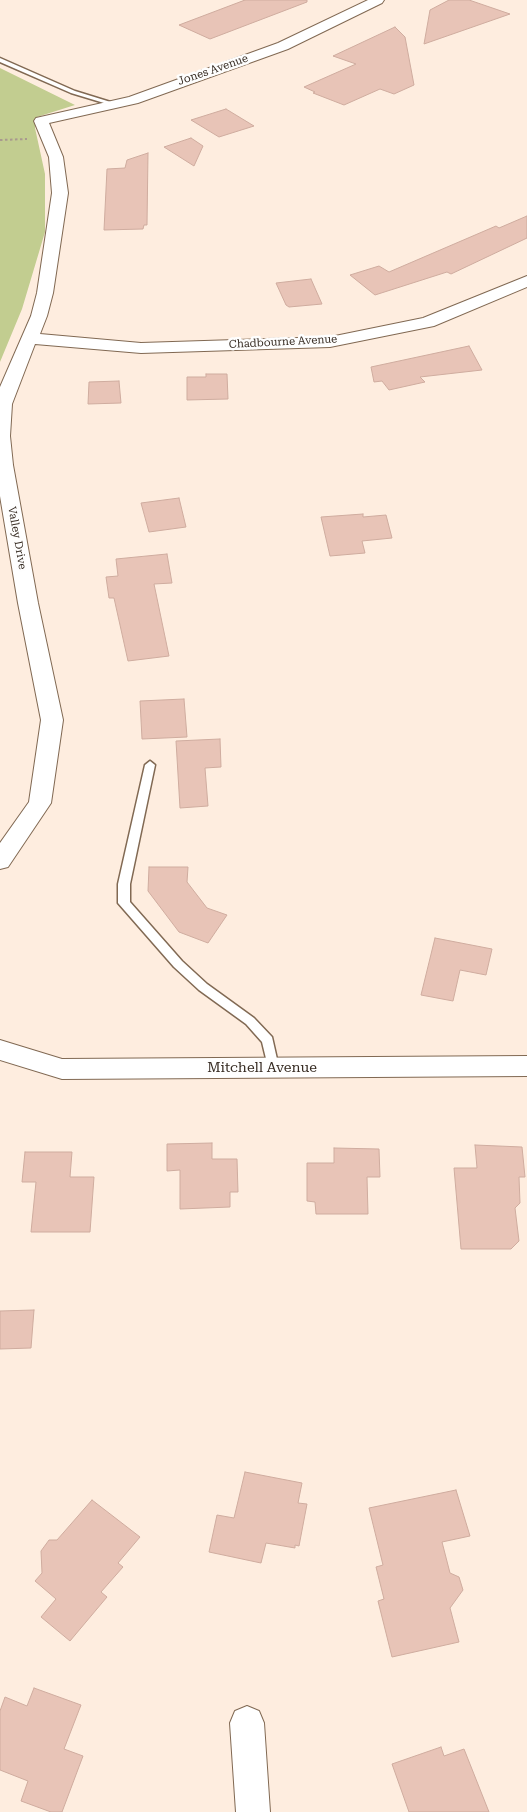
<!DOCTYPE html>
<html>
<head>
<meta charset="utf-8">
<style>
  body { margin:0 }
  canvas { display:block; background:#feeddf }
</style>
</head>
<body>
<canvas width="527" height="1812"></canvas>
<script>
const ctx = document.querySelector('canvas').getContext('2d');
ctx.lineJoin = 'round';
function fillPath(path, color) { ctx.fillStyle = color; ctx.fill(path, 'evenodd'); }
const poly = rows => new Path2D(rows.map(r => 'M' + r).join(''));
function stroke(path, color, width, dash) { ctx.strokeStyle = color; ctx.lineWidth = width; ctx.lineCap = dash ? 'butt' : 'round'; ctx.setLineDash(dash || []); ctx.stroke(path); }
function label(font, color, halo, rows, align = 'center') {
  ctx.font = font + ' "Roboto Serif",serif'; ctx.lineWidth = 5; ctx.setLineDash([]); ctx.textBaseline = 'middle'; ctx.strokeStyle = halo; ctx.fillStyle = color; for (const [text, x, y, turn = 0] of rows) {
    ctx.save(); ctx.translate(x, y); ctx.rotate((+turn || 0) * Math.PI / 180); ctx.textAlign = isNaN(turn) ? turn : align; if (halo) ctx.strokeText(text, 0, 0); ctx.fillText(text, 0, 0); ctx.restore();
  }
}
const green = poly([
  [0,68,75,105,37,117,35,128,45,174,45,232,22,309,0,362]
]);
const building = poly([
  [245,0,307,0,307,2,210,39,179,25,245,0],
  [449,0,469,0,510,14,424,44,430,10,449,0],
  [395,27,405,37,414,85,394,94,380,89,344,105,313,93,315,92,304,87,356,64,333,56,395,27],
  [226,109,254,126,219,137,191,120,226,109],
  [191,138,203,146,194,166,164,147,191,138],
  [148,153,147,225,144,225,143,229,104,230,107,169,125,168,127,160,148,153],
  [527,216,527,238,451,274,447,272,375,295,350,275,379,266,389,272,496,226,499,228,527,216],
  [311,279,322,304,289,307,286,305,276,283,311,279],
  [469,346,482,370,420,377,425,382,389,390,382,381,374,382,371,367,469,346],
  [206,374,227,374,228,399,187,400,187,377,206,377,206,374],
  [119,381,121,403,88,404,89,382,119,381],
  [179,498,186,527,149,532,141,503,179,498],
  [363,514,363,517,386,515,392,538,362,541,365,553,330,556,321,517,363,514],
  [167,554,172,583,154,584,169,656,128,661,114,598,109,598,106,577,118,576,116,559,167,554],
  [184,699,187,737,142,739,140,701,184,699],
  [220,739,221,767,205,768,208,806,180,808,176,741,220,739],
  [149,867,188,867,187,882,207,908,227,915,208,943,179,932,148,891,149,867],
  [435,938,492,949,486,975,460,970,453,1001,421,995,435,938],
  [212,1143,212,1159,237,1159,238,1192,230,1192,230,1207,180,1209,180,1170,167,1171,167,1144,212,1143],
  [475,1145,522,1147,525,1177,519,1177,520,1203,515,1208,519,1241,511,1249,461,1249,454,1168,477,1168,475,1145],
  [334,1148,379,1149,380,1177,367,1177,368,1214,316,1214,315,1202,307,1201,307,1163,334,1163,334,1148],
  [25,1152,72,1152,70,1177,94,1177,90,1232,31,1232,36,1182,22,1182,25,1152],
  [34,1310,31,1348,0,1349,0,1311,34,1310],
  [245,1472,302,1483,298,1503,307,1504,299,1546,295,1545,295,1548,266,1543,261,1563,209,1552,217,1515,234,1518,245,1472],
  [456,1490,470,1536,442,1542,450,1573,459,1577,463,1590,450,1608,459,1642,392,1657,378,1601,384,1599,376,1567,383,1565,369,1508,456,1490],
  [92,1500,140,1537,118,1563,123,1567,101,1592,107,1597,70,1641,41,1617,56,1599,35,1581,42,1573,41,1551,49,1540,57,1540,92,1500],
  [34,1688,81,1705,64,1749,83,1756,62,1812,51,1812,21,1801,28,1781,0,1770,0,1711,5,1697,27,1706,34,1688],
  [441,1747,444,1756,464,1749,489,1812,409,1812,392,1764,441,1747]
]);
const path = poly([
  [0,140,27,139]
]);
const service = poly([
  [0,58,75,91,117,104,114,106,71,93,0,62,0,58],
  [150,761,155,765,130,884,130,902,182,961,207,984,254,1018,272,1037,279,1068,277,1071,273,1073,269,1071,262,1042,246,1024,199,990,174,967,118,903,118,884,145,765,150,761]
]);
const minor = poly([
  [368,0,384,0,382,3,288,49,138,103,49,123,63,157,68,193,53,293,47,316,40,334,141,343,330,337,423,318,527,276,527,287,434,326,330,347,141,353,35,344,12,404,10,436,13,465,38,603,63,720,51,803,8,867,0,869,0,843,29,802,41,720,18,603,0,496,0,387,31,316,37,293,52,193,49,157,34,121,36,118,129,97,278,43,368,0],
  [0,1040,62,1059,527,1056,527,1076,62,1079,0,1060,0,1040],
  [247,1706,259,1711,264,1723,270,1812,236,1812,230,1723,235,1711,247,1706]
]);
const farStreetnames = [
  ["Jones Avenue",213,70,-19],
  ["Chadbourne Avenue",283,342,-3],
  ["Valley Drive",17,538,80]
];
const streetNames = [
  ["Mitchell Avenue",262,1068]
];
fillPath(green, '#c2cd90');
fillPath(building, '#e8c4b7');
stroke(building, '#cfac9f', 1);
stroke(service, '#816953', 3);
stroke(minor, '#816953', 2);
stroke(path, '#a8998e', 2, [2.5, 2.5]);
fillPath(service, '#fff');
fillPath(minor, '#fff');
label('11px', '#362b22', '#fefefe', farStreetnames);
label('14px', '#362b22', '#fefefe', streetNames);
</script>
</body>
</html>
